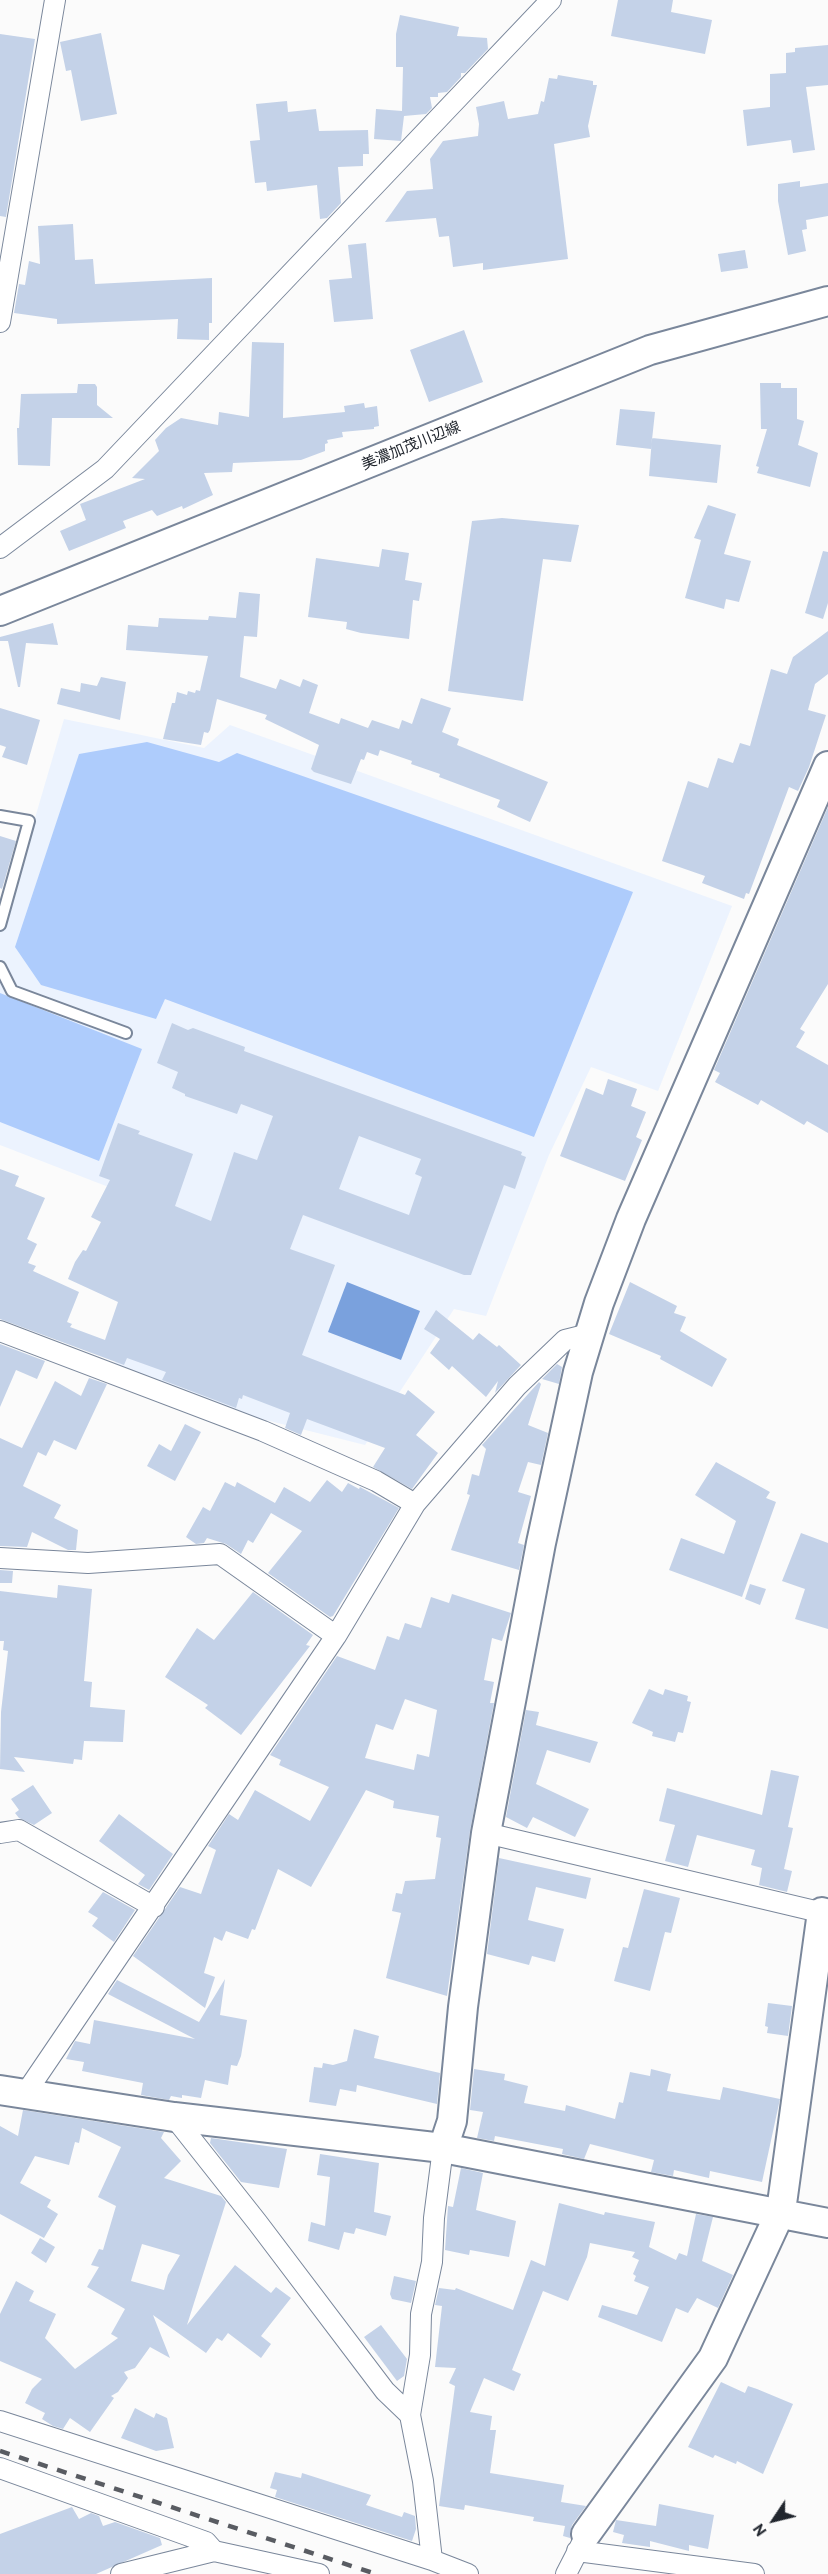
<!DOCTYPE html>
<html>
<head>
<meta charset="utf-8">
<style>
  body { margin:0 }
  #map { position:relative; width:828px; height:2574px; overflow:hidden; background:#fbfbfb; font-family:"PT Sans",sans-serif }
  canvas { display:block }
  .north { position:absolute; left:744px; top:2490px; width:60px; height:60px; -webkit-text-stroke:4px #fff; paint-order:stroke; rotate:235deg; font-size:16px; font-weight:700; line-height:24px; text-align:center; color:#21262e }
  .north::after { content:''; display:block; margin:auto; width:21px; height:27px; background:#21262e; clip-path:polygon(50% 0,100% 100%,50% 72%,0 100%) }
</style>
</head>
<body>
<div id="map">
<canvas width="828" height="2574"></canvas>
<div class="north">N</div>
</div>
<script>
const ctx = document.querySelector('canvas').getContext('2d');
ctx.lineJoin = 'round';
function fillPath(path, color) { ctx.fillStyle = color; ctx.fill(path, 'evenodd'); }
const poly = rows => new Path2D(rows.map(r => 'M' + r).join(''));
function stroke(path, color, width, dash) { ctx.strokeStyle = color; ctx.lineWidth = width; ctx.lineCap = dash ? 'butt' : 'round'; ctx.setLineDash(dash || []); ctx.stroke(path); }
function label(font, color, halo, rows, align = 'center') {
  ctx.font = font + ' "PT Sans","Noto Sans JP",sans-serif'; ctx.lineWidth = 6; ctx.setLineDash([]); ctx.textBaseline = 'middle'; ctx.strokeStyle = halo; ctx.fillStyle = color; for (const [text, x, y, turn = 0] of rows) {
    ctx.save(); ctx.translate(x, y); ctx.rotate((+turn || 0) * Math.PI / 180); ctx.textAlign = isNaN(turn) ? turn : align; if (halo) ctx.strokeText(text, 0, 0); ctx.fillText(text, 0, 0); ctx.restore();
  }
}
const built = poly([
  [64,719,204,748,230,725,732,906,658,1091,591,1067,549,1155,486,1316,454,1309,365,1445,242,1414,114,1366,168,1210,0,1145,0,919,35,818]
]);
const green = poly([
  [147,742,219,762,237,753,633,892,534,1137,165,999,156,1019,41,985,15,947,79,754],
  [0,993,142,1049,99,1161,0,1122]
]);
const water = poly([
  [347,1282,420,1311,401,1360,328,1332]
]);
const building = poly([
  [618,0,673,0,671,12,712,20,705,54,611,36],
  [400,15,459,27,457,36,487,38,488,49,465,73,461,73,461,77,447,92,438,93,438,97,430,97,432,108,426,114,404,116,401,141,374,139,376,109,402,111,403,67,396,67,396,34],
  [101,33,117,114,81,121,71,70,66,71,60,42],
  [0,34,35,39,6,217,0,216],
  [828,45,828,85,806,87,815,150,793,153,791,140,747,146,743,110,770,107,770,74,786,73,786,53,795,52,795,48],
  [558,75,593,81,593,85,597,85,588,126,590,137,554,144,568,259,483,270,483,263,453,267,449,236,439,237,436,218,385,222,407,191,433,189,430,159,443,141,478,136,479,124,476,107,504,101,508,119,538,114,541,101,544,102,549,78,557,79],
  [287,101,288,112,316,109,319,131,368,130,369,154,363,154,363,166,338,167,341,203,327,218,320,219,317,185,267,191,266,182,255,183,250,141,260,140,256,104],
  [800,181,800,187,828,183,828,216,806,220,807,229,802,230,806,251,788,255,778,201,778,184],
  [73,224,75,260,93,259,95,284,212,278,212,323,209,323,209,340,177,339,178,319,57,324,57,319,14,313,19,284,25,285,29,261,40,264,38,226],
  [366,243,373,319,334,322,329,280,352,278,348,245],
  [745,250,748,268,721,272,718,254],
  [464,330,483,382,429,402,410,350],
  [252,342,284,343,283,418,345,412,344,406,364,403,365,408,377,406,379,426,374,427,374,429,342,432,343,437,327,440,328,443,325,444,325,451,301,460,233,463,232,472,204,473,213,495,183,509,182,506,157,516,152,510,123,521,126,528,69,551,60,531,86,520,80,504,145,479,132,478,159,451,155,440,166,428,181,418,218,425,219,412,249,417],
  [760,383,781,383,781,388,797,388,797,419,804,421,798,445,818,453,810,487,757,473,759,467,756,466,767,429,761,429],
  [78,384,95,384,97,387,97,405,113,418,52,418,50,466,18,465,17,428,19,428,21,394,77,393],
  [620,409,655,412,651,449,616,445],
  [652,438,721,445,717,483,649,476],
  [708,505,736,514,724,554,751,561,739,602,726,599,724,609,685,598,701,540,694,538],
  [502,518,579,525,571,562,543,559,523,701,448,691,472,521],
  [382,549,409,553,405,580,422,583,419,601,413,600,409,639,361,633,346,629,347,622,308,617,316,558,379,567],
  [823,551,828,552,828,603,823,619,805,613],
  [239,592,260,594,257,637,244,636,240,677,276,689,280,679,300,687,303,679,318,685,309,713,339,724,341,718,368,728,372,720,399,729,402,720,412,724,421,698,451,708,442,732,459,739,457,745,548,782,530,822,497,807,500,800,439,777,440,774,411,764,412,761,380,750,378,756,367,752,364,760,361,759,351,784,314,772,311,769,319,745,265,719,267,715,217,699,210,730,208,733,204,732,201,745,163,739,172,703,175,703,177,692,187,695,188,691,195,693,196,690,200,691,208,656,126,650,128,625,158,627,159,618,208,620,209,616,236,618],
  [53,623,58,645,26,643,20,687,18,687,8,641,0,641,0,637],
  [828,631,828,674,815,684,808,710,826,715,809,767,798,791,789,787,749,894,746,893,744,899,702,883,705,876,662,861,688,781,708,788,718,758,733,763,740,743,750,746,771,669,787,674,793,657],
  [101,677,126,682,120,720,57,704,61,688,80,692,81,683,97,686],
  [0,708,40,720,27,765,2,757,6,747,0,745],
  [828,807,828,984,800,1029,805,1032,796,1047,828,1065,828,1133,807,1121,804,1125,761,1100,758,1105,715,1082,720,1073,714,1070],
  [0,836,16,841,2,889,0,888],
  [172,1023,188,1030,193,1028,245,1047,244,1051,522,1152,521,1155,526,1157,515,1189,504,1185,471,1275,464,1275,303,1215,290,1249,335,1265,302,1355,405,1395,408,1390,435,1412,416,1435,438,1453,412,1489,373,1467,385,1448,307,1419,301,1435,285,1428,290,1413,243,1395,242,1399,239,1398,236,1408,162,1380,166,1372,127,1358,124,1365,0,1319,0,1169,19,1176,15,1186,45,1198,27,1239,37,1244,28,1263,36,1266,33,1271,79,1292,67,1322,72,1324,70,1327,105,1340,118,1302,68,1279,75,1262,83,1250,86,1251,101,1222,91,1217,110,1180,99,1176,118,1123,140,1131,138,1134,193,1154,175,1206,211,1221,234,1152,257,1160,273,1116,241,1104,237,1114,185,1096,185,1094,172,1088,178,1072,157,1063],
  [359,1136,421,1159,415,1174,422,1177,409,1215,339,1189],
  [608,1079,637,1089,631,1106,646,1112,636,1137,642,1140,625,1181,560,1156,586,1088,603,1095],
  [630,1282,677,1306,674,1313,686,1317,680,1331,727,1359,712,1387,660,1359,661,1356,609,1334],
  [436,1310,473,1340,479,1333,497,1347,499,1345,521,1365,495,1393,498,1381,486,1397,452,1366,449,1370,430,1353,440,1339,424,1329],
  [0,1344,45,1361,37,1379,16,1370,0,1407],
  [557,1364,562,1367,559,1384,542,1379],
  [89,1378,107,1384,76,1450,54,1440,46,1456,38,1452,23,1486,61,1505,54,1518,78,1530,76,1550,68,1550,32,1532,27,1547,0,1546,0,1438,22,1448,55,1381,81,1396],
  [539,1382,541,1384,528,1425,548,1433,541,1465,528,1462,518,1492,531,1496,518,1543,524,1545,519,1570,451,1550,470,1495,467,1494,472,1474,479,1476,486,1449,482,1445],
  [185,1424,201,1432,175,1481,147,1466,159,1444,171,1451],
  [716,1462,770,1492,766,1498,776,1502,742,1597,669,1570,681,1538,724,1554,736,1521,695,1495],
  [327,1480,342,1492,348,1483,359,1489,360,1487,399,1508,333,1616,330,1617,268,1573,302,1531,271,1513,253,1543,248,1540,241,1554,226,1544,207,1538,204,1543,196,1544,186,1537,203,1507,210,1511,225,1482,235,1487,237,1482,275,1503,284,1487,310,1502],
  [801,1533,828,1543,828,1629,795,1619,805,1589,782,1581],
  [0,1570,13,1571,12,1583,0,1583],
  [750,1584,766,1589,760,1605,745,1599],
  [58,1585,92,1589,84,1681,92,1682,90,1707,125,1710,123,1742,84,1741,82,1760,74,1759,73,1764,14,1757,25,1772,0,1769,1,1712,8,1651,3,1650,4,1641,0,1641,0,1591,57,1598],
  [253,1592,313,1635,306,1645,310,1646,241,1735,205,1708,208,1705,165,1677,197,1628,214,1640],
  [452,1594,511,1613,502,1641,492,1638,484,1680,494,1682,490,1703,494,1703,470,1831,447,1996,386,1978,401,1913,392,1911,396,1893,402,1894,405,1881,435,1879,441,1838,436,1837,439,1816,393,1808,394,1801,366,1790,311,1887,278,1869,255,1930,252,1929,248,1939,226,1931,222,1941,214,1937,204,1973,215,1977,205,2008,133,1956,180,1887,201,1894,216,1850,208,1846,229,1814,238,1820,255,1790,310,1821,329,1787,279,1765,281,1760,270,1755,337,1656,375,1670,387,1636,399,1640,405,1623,421,1628,431,1597,449,1603],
  [405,1699,437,1710,429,1757,417,1754,414,1770,365,1758,376,1724,393,1730],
  [649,1689,663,1695,665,1689,688,1696,687,1701,691,1702,683,1733,678,1732,675,1742,652,1736,653,1732,632,1723],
  [526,1710,539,1712,536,1725,598,1742,590,1763,547,1750,536,1784,589,1809,575,1837,533,1817,527,1828,506,1817],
  [771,1770,799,1776,788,1827,793,1828,784,1869,792,1871,787,1892,759,1885,762,1868,751,1865,755,1850,697,1835,688,1867,665,1861,675,1825,659,1821,667,1788,762,1815],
  [33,1785,52,1813,34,1825,19,1818,15,1813,19,1810,11,1799],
  [119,1814,173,1854,149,1890,138,1884,145,1875,99,1841],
  [499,1858,591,1878,586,1899,536,1887,528,1920,564,1929,555,1962,532,1956,529,1965,487,1954],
  [644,1889,680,1898,671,1933,665,1932,650,1991,614,1981,623,1947,628,1948],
  [103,1892,135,1910,114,1942,92,1926,98,1918,88,1912],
  [225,1979,220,2015,247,2020,241,2056,237,2066,231,2065,228,2085,205,2080,201,2098,182,2095,182,2098,171,2096,169,2100,141,2095,143,2083,82,2071,84,2062,66,2059,75,2041,90,2044,94,2020,195,2039,108,1994,117,1980,199,2022],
  [768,2003,792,2006,788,2036,767,2033,768,2027,765,2026],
  [354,2029,379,2036,374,2058,440,2073,437,2104,357,2085,356,2092,340,2089,336,2106,309,2102,314,2067,322,2068,323,2063,333,2065,347,2061],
  [474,2069,505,2074,504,2080,528,2086,524,2103,565,2111,566,2105,615,2119,619,2102,623,2103,630,2072,650,2076,651,2069,671,2074,667,2091,720,2100,723,2087,780,2099,762,2182,710,2171,709,2178,674,2170,673,2176,651,2172,654,2160,590,2144,584,2159,562,2154,563,2149,495,2136,494,2141,477,2138,483,2112,470,2110],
  [23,2110,164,2132,161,2138,181,2161,164,2178,221,2196,226,2202,187,2325,235,2265,271,2293,276,2287,291,2298,261,2336,271,2344,261,2358,228,2333,222,2341,217,2338,206,2353,153,2315,170,2358,150,2347,135,2368,124,2372,128,2378,118,2392,111,2396,114,2398,90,2432,70,2418,63,2429,53,2426,42,2419,45,2413,25,2403,32,2389,42,2379,0,2361,0,2314,16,2281,34,2291,29,2301,56,2314,45,2338,75,2369,118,2338,111,2334,125,2309,87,2287,99,2267,91,2265,99,2249,103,2250,116,2206,98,2197,121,2147,82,2128,79,2143,75,2142,69,2165,35,2156,20,2183,51,2200,47,2207,58,2214,44,2238,0,2214,0,2126,18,2136],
  [142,2244,180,2255,168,2275,164,2290,131,2281],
  [211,2138,287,2149,279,2188,241,2182,210,2143],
  [320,2154,379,2163,374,2212,391,2216,386,2236,356,2228,354,2234,344,2232,339,2250,308,2241,311,2222,325,2226,330,2177,317,2175],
  [461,2168,483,2173,476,2210,516,2221,509,2257,470,2250,469,2255,445,2250,448,2206,453,2207],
  [559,2203,604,2215,605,2212,655,2222,649,2247,676,2260,679,2253,687,2256,696,2214,713,2217,702,2261,733,2275,718,2308,697,2298,688,2313,676,2308,662,2342,598,2317,602,2305,637,2315,649,2287,634,2281,636,2276,633,2274,639,2260,632,2257,635,2252,590,2243,587,2257,568,2301,543,2291,512,2370,521,2374,514,2391,484,2378,470,2412,492,2416,490,2430,496,2430,490,2473,564,2485,561,2502,586,2506,572,2525,570,2538,563,2536,565,2526,533,2521,534,2517,465,2505,464,2510,439,2506,455,2386,449,2383,456,2368,435,2367,442,2306,435,2305,439,2288,455,2290,456,2288,513,2310,531,2260,545,2266],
  [40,2238,55,2247,46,2263,31,2253],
  [394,2276,416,2281,411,2303,392,2299,390,2294],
  [381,2325,407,2359,404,2376,397,2381,364,2337],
  [721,2382,745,2393,748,2386,757,2389,793,2404,763,2474,737,2461,736,2464,715,2455,713,2458,688,2447],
  [135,2408,154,2418,156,2413,167,2418,174,2448,156,2451,121,2438],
  [275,2472,301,2478,302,2473,371,2495,366,2505,402,2517,404,2512,415,2516,416,2529,412,2541,275,2497,277,2490,270,2488],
  [659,2504,714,2515,708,2549,689,2545,689,2551,650,2541,650,2547,622,2543,624,2535,613,2532,616,2520,656,2526],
  [72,2507,79,2519,91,2513,99,2516,103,2526,115,2522,160,2538,162,2545,96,2574,0,2574,0,2534]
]);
const lane = poly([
  [0,816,29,821,0,925],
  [0,967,12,991,126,1033]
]);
const street = poly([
  [0,322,55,0],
  [0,548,105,469,551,0],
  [0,1331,263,1431,376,1481,415,1504],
  [0,1558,88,1563,220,1554,336,1636],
  [0,1833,19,1830,154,1907],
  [486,1833,828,1914],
  [25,2094,336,1636,415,1504,517,1386,565,1340,589,1334],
  [174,2117,257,2222,385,2391,410,2415],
  [0,2421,432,2560,468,2574],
  [0,2468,206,2542,214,2551],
  [577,2551,754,2574],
  [432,2560,423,2481,410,2415,420,2355,421,2314,432,2262,434,2218,443,2148],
  [121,2574,214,2551,319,2574],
  [566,2574,584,2539]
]);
const secondary = poly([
  [0,611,650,350,828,301],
  [0,2090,174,2117,443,2148,828,2223],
  [443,2148,452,2121,463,2007,486,1833,541,1543,578,1372,599,1303,631,1219,828,766],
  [586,2534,713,2358,781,2211,822,1912]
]);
const rail = poly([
  [0,2451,376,2574]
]);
const streetNames = [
  ["美濃加茂川辺線",411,446,-22]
];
fillPath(built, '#ecf3fe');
fillPath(green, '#aeccfc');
fillPath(water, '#7aa1dd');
fillPath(building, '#c4d2e8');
stroke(lane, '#7a879b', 14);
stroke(street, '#7a879b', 22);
stroke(secondary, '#7a879b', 32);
stroke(lane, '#fff', 10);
stroke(street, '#fff', 20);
stroke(secondary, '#fff', 28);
stroke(rail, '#595c62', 4.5, [10, 10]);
label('15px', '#21262e', '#fff', streetNames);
</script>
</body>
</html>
